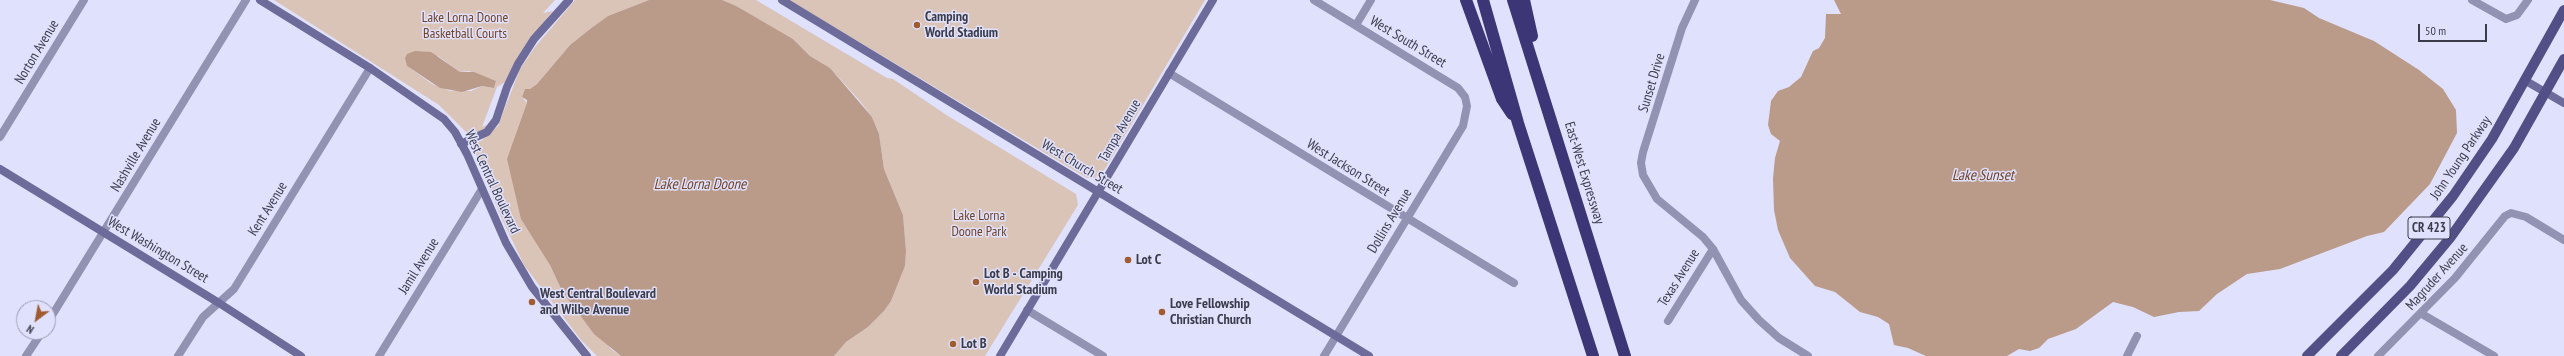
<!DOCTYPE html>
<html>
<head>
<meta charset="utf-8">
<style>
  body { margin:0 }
  #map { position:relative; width:2564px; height:356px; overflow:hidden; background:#e0e1fd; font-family:"PT Sans Narrow",sans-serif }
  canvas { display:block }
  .north { position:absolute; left:16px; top:300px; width:40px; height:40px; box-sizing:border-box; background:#e0e1fd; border:1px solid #9e9fb5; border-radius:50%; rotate:212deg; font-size:11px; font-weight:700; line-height:16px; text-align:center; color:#3b3c4a }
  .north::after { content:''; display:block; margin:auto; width:14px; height:18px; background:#a05b2f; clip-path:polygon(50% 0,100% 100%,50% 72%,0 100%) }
  .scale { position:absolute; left:2418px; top:24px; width:69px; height:18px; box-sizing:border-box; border:2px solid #3b3c4a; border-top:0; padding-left:5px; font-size:12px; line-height:14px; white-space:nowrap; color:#3b3c4a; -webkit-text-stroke:3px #e0e1fd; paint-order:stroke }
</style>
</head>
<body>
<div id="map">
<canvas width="2564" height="356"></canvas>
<div class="north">N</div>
<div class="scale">50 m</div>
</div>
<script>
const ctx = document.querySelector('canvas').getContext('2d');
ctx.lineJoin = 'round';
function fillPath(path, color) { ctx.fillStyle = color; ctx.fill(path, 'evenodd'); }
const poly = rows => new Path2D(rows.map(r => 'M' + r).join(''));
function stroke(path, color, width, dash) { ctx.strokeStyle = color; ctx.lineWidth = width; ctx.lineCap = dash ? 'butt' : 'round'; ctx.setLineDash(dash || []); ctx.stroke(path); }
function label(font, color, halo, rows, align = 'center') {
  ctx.font = font + ' "PT Sans Narrow",sans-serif'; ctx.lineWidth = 3; ctx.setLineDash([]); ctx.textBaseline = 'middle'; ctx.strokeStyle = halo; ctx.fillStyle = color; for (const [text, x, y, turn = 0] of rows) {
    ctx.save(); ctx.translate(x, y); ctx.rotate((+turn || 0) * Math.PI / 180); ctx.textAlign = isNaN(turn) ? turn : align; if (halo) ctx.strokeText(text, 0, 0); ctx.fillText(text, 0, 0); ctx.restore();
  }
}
const green = poly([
  [274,0,555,0,543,13,553,11,531,38,507,81,497,87,482,127,490,124,489,127,475,135,468,134,439,105],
  [438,56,460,72,469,71,496,81,494,88,482,86,471,91,450,91,432,84,407,66],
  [575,0,649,0,608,16,590,29,570,45,537,84,530,89,525,89,522,97,527,103,550,265,562,291,612,350,621,356,597,356,581,340,524,265,501,217,472,145,481,141,498,126,520,69,535,47],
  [722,0,756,0,887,78,893,79,948,116,1076,194,1078,205,985,356,834,356,846,342,868,327,884,311,891,301,905,266,906,251,903,215,884,169,879,134,872,117,860,101,830,68,810,56,793,39],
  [789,0,1205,0,1105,169,1095,178,1087,178]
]);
const water = poly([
  [649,0,722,0,736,6,793,39,810,56,830,68,872,117,879,134,884,169,903,215,906,251,905,266,891,301,884,311,868,327,846,342,834,356,621,356,594,334,562,291,550,265,521,219,507,159,527,103,527,100,522,97,525,89,530,89,537,84,570,45,590,29,608,16],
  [1834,0,2270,0,2304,8,2319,18,2374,41,2419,70,2443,89,2456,110,2457,133,2430,184,2384,232,2367,236,2280,269,2247,274,2217,294,2199,311,2179,312,2154,317,2133,307,2113,302,2076,329,2048,339,2039,348,2030,351,2019,349,2007,356,1926,356,1908,348,1894,345,1889,324,1878,317,1860,312,1835,292,1815,286,1790,258,1778,230,1774,210,1773,178,1775,158,1780,141,1771,134,1768,125,1771,101,1778,91,1789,87,1801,77,1813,51,1819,48,1825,38,1826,14,1841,14],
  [415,51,431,52,460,72,474,72,496,81,494,88,482,86,462,92,440,88,407,66,405,58,407,54]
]);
const street = poly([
  [1314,0,1458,88,1465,97,1467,106,1463,126,1324,356],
  [1695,0,1682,28,1643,152,1641,163,1643,175,1657,199,1703,237,1713,249,1741,300,1759,320,1779,338,1808,356],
  [2472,0,2506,19,2517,15,2528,0],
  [1356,25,1371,0],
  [1169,73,1514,283],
  [0,137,84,0],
  [1027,310,1103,356],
  [2422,314,2494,356],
  [1668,321,1713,249],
  [48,322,246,0],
  [26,356,42,332],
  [178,356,203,317,234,289,370,68],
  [379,356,482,189],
  [2127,356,2137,336],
  [2378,356,2455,278,2505,216,2511,213,2526,217,2564,240]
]);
const secondary = poly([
  [260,0,370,68,444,119,455,132,467,154,506,243,532,287,587,356],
  [782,0,1369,356],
  [2526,81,2564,103],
  [461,144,487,132,496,120,507,87,518,64,534,39,569,0],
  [0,169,219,303,301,356],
  [1000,356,1213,0]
]);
const primary = poly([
  [2307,356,2393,270,2453,196,2492,139,2564,10],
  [2341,356,2410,286,2450,238,2514,148,2564,59]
]);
const highway = poly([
  [1466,0,1502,99,1512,114],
  [1483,0,1518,123,1593,356],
  [1513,0,1625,356],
  [1524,0,1532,36]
]);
const markers = [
  [917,25,4,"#a05b2f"],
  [1128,260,4,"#a05b2f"],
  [976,282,4,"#a05b2f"],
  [532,302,4,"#a05b2f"],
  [1162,312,4,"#a05b2f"],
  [953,344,4,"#a05b2f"]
];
const shields = [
  [2429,228,42]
];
const shieldNames = [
  ["CR 423",2429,228]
];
const poiNames = [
  ["Camping",925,17],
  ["World Stadium",925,33],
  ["Lot C",1136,260],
  ["Lot B - Camping",984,274],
  ["World Stadium",984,290],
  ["West Central Boulevard",540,294],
  ["and Wilbe Avenue",540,310],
  ["Love Fellowship",1170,304],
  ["Christian Church",1170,320],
  ["Lot B",961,344]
];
const parkNames = [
  ["Lake Lorna Doone",465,18],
  ["Basketball Courts",465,34],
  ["Lake Lorna",979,216],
  ["Doone Park",979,232]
];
const streetNames = [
  ["West South Street",1408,42,31],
  ["Norton Avenue",37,52,-59],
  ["Sunset Drive",1652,83,-73],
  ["Tampa Avenue",1120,131,-60],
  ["Nashville Avenue",136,155,-59],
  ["John Young Parkway",2461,158,-56],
  ["West Church Street",1082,167,31],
  ["West Jackson Street",1348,168,32],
  ["East-West Expressway",1584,173,73],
  ["West Central Boulevard",492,182,65],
  ["Kent Avenue",268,209,-58],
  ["Dollins Avenue",1390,221,-59],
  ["West Washington Street",158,250,31],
  ["Jamil Avenue",419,266,-58],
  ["Magruder Avenue",2437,277,-48],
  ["Texas Avenue",1679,278,-58]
];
const waterNames = [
  ["Lake Sunset",1983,176],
  ["Lake Lorna Doone",700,185]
];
fillPath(green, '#dac4b8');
fillPath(water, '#ba9a88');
stroke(street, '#9293b3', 8);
stroke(secondary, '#6c6b9a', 8);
stroke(primary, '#524f87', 10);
stroke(highway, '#3c3676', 12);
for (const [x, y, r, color] of markers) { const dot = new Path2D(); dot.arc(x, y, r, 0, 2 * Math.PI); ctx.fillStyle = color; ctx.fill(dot); stroke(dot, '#e0e1fd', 1.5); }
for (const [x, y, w] of shields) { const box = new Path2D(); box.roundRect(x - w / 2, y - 11, w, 22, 3); ctx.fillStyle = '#e0e1fd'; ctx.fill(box); stroke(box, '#3b3c4a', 1); }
label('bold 13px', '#3b3c4a', null, shieldNames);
label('bold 14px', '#3b3c4a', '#e0e1fd', poiNames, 'left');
label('14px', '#714326', '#e0e1fd', parkNames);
label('14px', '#3b3c4a', '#e0e1fd', streetNames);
label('italic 15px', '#714327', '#e0e1fd', waterNames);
</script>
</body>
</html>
